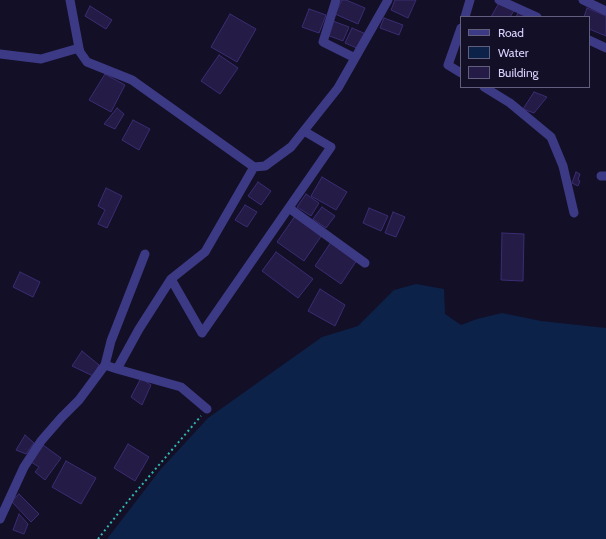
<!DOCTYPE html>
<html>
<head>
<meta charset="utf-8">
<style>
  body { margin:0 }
  #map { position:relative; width:606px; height:539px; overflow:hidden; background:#130f26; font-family:Cabin,sans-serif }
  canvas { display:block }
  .legend { position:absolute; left:460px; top:16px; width:130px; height:72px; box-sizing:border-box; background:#130f26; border:1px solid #625e7d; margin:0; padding:5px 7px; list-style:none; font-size:12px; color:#d9d4ff }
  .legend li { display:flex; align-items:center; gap:8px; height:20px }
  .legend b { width:20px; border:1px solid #625e7d }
</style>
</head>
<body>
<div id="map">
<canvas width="606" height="539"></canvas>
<ul class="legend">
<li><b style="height:5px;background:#3d3a85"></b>Road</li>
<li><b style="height:11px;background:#0c2248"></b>Water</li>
<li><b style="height:11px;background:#241b47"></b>Building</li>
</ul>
</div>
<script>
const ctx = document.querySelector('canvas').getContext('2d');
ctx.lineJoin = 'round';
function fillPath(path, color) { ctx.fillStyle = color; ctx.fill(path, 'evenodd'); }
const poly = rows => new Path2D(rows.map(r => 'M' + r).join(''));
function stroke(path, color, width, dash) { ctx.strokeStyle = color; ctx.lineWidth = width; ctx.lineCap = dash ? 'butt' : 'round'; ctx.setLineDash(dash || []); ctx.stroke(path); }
const water = poly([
  [416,284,444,289,445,314,461,325,477,319,502,313,541,321,606,328,606,539,107,539,160,470,208,418,322,337,358,326,394,290]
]);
const building = poly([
  [342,0,346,0,365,8,358,24,335,14,342,0],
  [395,0,416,0,408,18,391,10,395,0],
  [500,1,515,9,510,17,491,17,500,1],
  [90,6,112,20,106,29,85,16,90,6],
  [587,8,606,16,606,36,589,29,589,17,584,17,587,8],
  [309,9,326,15,319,33,302,27,309,9],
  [518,13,528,17,516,17,518,13],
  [230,14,256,29,237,62,211,47,230,14],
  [384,18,403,25,399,35,380,28,384,18],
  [333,21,349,27,343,41,327,35,333,21],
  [352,28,366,34,359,49,345,43,352,28],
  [219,55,238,68,220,94,201,81,219,55],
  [105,74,125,85,111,112,89,100,105,74],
  [534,92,547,97,534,113,523,109,534,92],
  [117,108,124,114,115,129,104,124,117,108],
  [133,120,150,129,139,150,122,140,133,120],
  [576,172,580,174,578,180,580,181,578,186,572,183,576,172],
  [322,177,347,192,336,210,311,196,322,177],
  [258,182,271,191,261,205,248,196,258,182],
  [106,188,122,196,107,228,98,224,105,210,98,206,106,188],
  [306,194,319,203,311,216,297,207,306,194],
  [245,205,257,212,247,227,235,220,245,205],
  [322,207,335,216,326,228,313,219,322,207],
  [369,208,388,216,381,231,363,223,369,208],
  [393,212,405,217,396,237,385,233,393,212],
  [295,216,322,235,304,261,277,242,295,216],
  [502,233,524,234,523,281,501,280,502,233],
  [331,242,357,260,341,284,315,266,331,242],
  [276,252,313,279,298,298,262,271,276,252],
  [20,272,40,282,33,297,13,287,20,272],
  [320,289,345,305,335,326,308,311,320,289],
  [82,351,99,365,93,376,72,366,82,351],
  [141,378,151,385,142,405,131,397,141,378],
  [25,435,34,443,26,454,16,450,25,435],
  [128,444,149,457,135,481,114,468,128,444],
  [43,445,61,458,45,480,35,472,39,467,31,462,43,445],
  [66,461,96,478,81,504,52,487,66,461],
  [19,494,39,514,31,522,11,501,19,494],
  [19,514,28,524,24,534,13,530,19,514]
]);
const path = poly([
  [98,539,128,501,201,416]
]);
const street = poly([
  [70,0,79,48,80,52,87,62,132,80,254,167,265,166,291,147,338,88,388,0],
  [336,0,323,42,355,58],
  [499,0,537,17],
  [583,0,606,11],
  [465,17,470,0],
  [461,28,448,65,461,73],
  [589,40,606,48],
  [0,54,41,59,79,48],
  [484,87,510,103,551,137,563,166,574,213],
  [601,176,606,176],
  [289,208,365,263],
  [171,279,202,333,331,147,304,131],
  [105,365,111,341,145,254],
  [117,369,181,387,207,409],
  [0,519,24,467,41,441,61,418,79,400,105,365,117,369,139,329,171,279,205,252,254,167]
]);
fillPath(water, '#0c2248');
fillPath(building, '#241b47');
stroke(building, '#3b2d73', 1);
stroke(path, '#2fb8b0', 2, [2, 3]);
stroke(street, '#3d3a85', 9);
</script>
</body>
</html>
